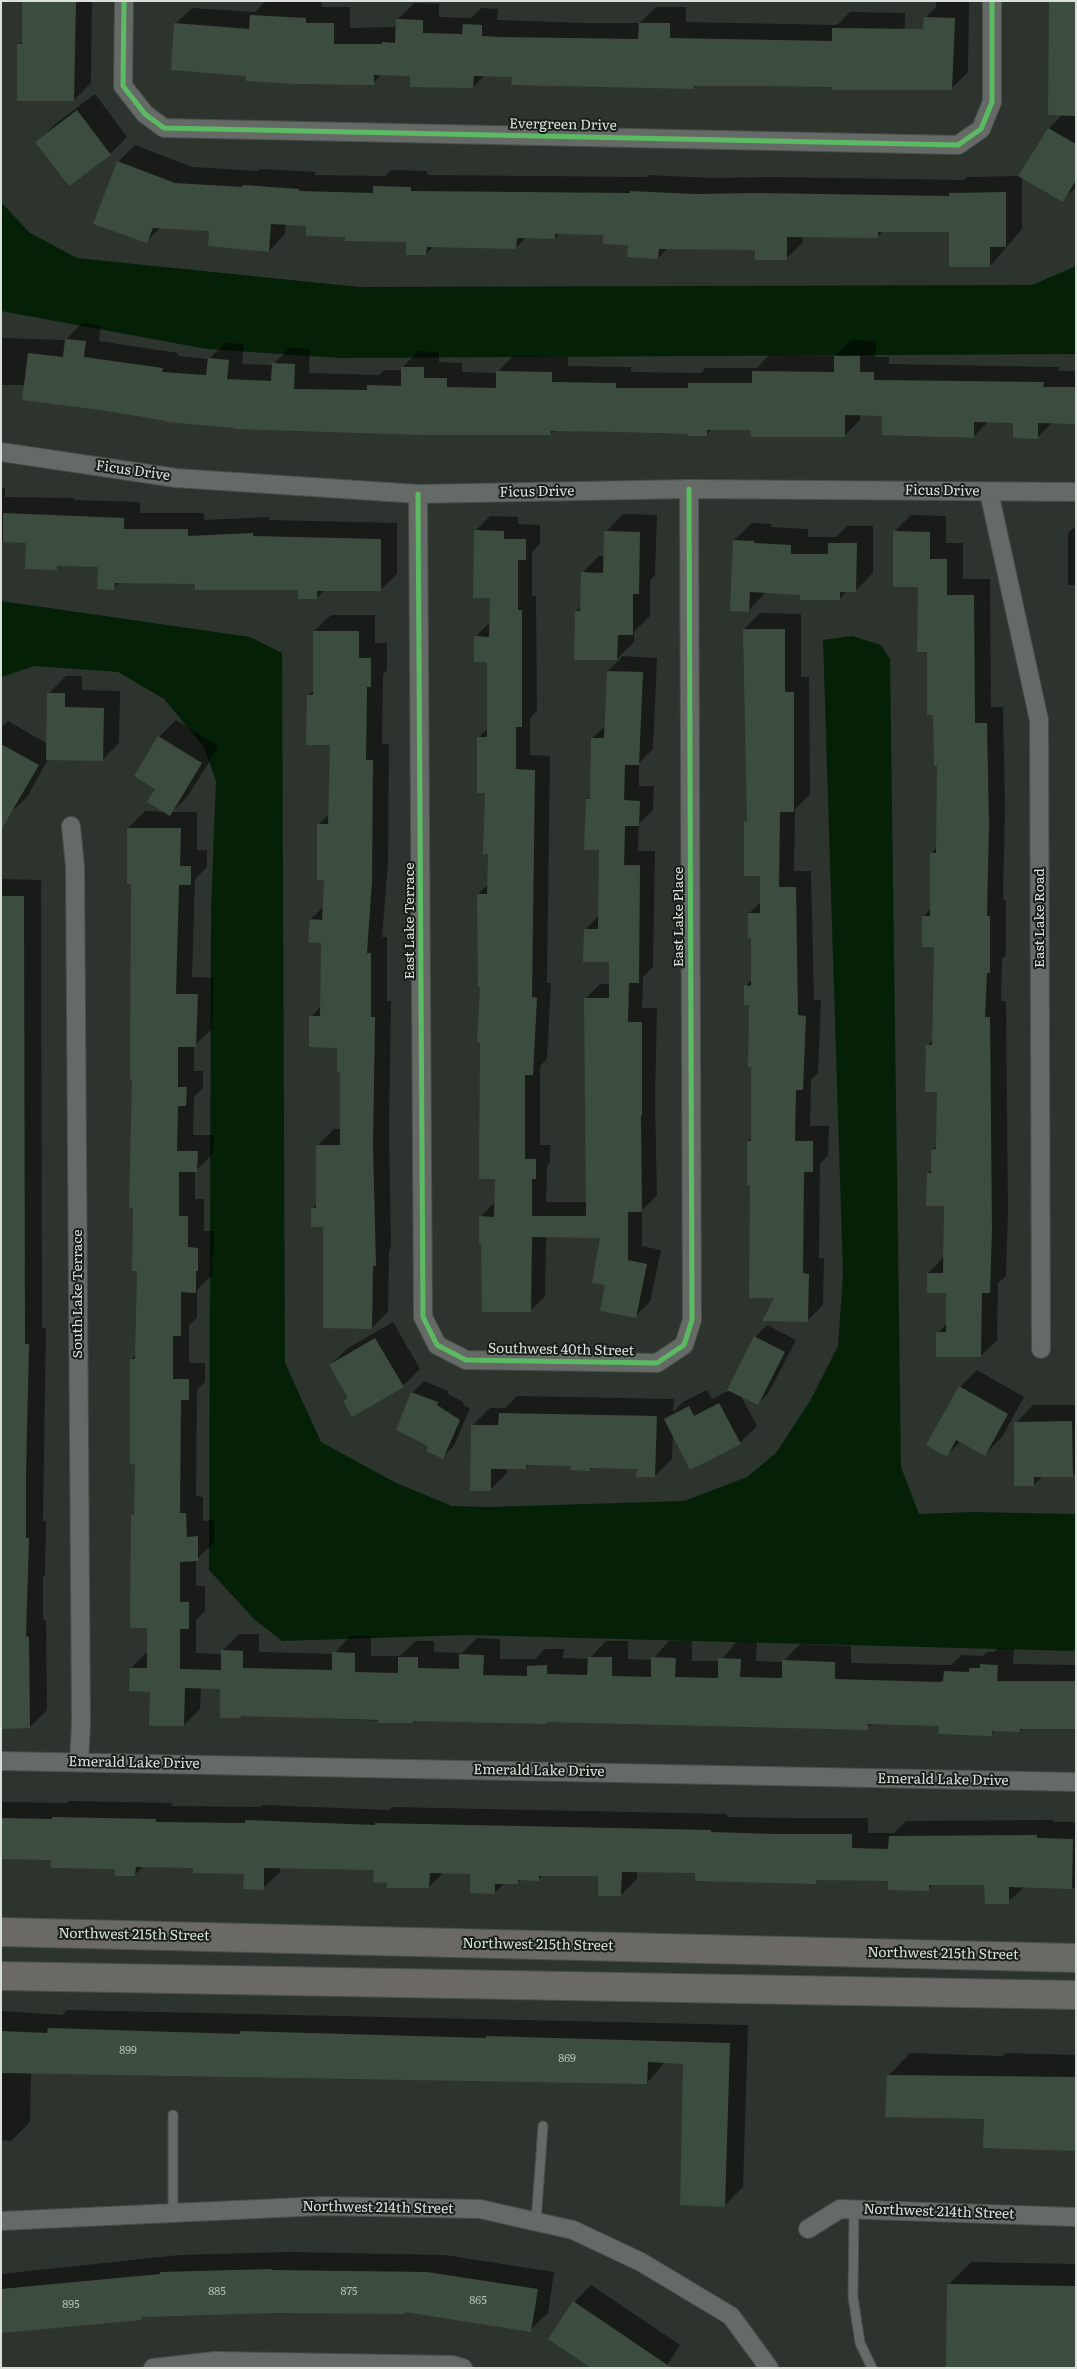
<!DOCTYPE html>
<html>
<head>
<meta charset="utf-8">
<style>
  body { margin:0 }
  #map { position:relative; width:1077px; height:2369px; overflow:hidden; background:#2d342e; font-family:Literata,serif }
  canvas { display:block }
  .frame { position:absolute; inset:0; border:2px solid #d9e1da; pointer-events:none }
</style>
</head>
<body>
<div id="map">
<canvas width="1077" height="2369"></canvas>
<div class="frame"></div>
</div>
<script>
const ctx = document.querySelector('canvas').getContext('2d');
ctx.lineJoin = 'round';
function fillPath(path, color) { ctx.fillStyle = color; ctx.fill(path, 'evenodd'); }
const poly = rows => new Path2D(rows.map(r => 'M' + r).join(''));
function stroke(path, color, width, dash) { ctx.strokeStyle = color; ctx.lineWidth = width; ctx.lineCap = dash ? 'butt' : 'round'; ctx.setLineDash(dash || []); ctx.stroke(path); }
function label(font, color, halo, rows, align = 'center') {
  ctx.font = font + ' Literata,serif'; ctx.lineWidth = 4; ctx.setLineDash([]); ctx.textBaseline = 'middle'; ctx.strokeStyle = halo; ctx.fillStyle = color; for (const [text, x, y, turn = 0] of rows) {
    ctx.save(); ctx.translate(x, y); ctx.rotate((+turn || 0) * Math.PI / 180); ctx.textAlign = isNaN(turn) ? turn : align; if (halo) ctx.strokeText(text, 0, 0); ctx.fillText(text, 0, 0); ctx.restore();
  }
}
const water = poly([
  [1,202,30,233,77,258,359,287,1032,285,1076,266,1076,354,339,358,207,349,1,311],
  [1,601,250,637,282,653,285,1363,321,1442,396,1483,452,1506,488,1507,684,1501,747,1477,776,1453,810,1401,838,1346,843,1275,823,640,852,636,881,645,890,659,901,1467,919,1514,971,1512,1076,1514,1076,1651,467,1635,282,1641,254,1619,209,1570,211,909,216,781,204,747,164,699,118,672,35,666,1,677]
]);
const shadow = poly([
  [24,1,92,1,91,83,74,100,18,45,23,41],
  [266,1,321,1,322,7,350,7,350,28,397,27,397,20,414,3,439,4,439,17,471,18,481,8,498,9,497,20,584,23,640,23,656,7,686,7,686,22,837,25,850,12,905,13,904,72,833,85,697,85,694,88,485,75,473,87,411,75,382,74,373,83,248,75,175,24,192,8,255,12],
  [936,1,969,1,968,72,952,88,925,18,936,7],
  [1049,1,1076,1,1072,115,1076,117,1076,187,1062,200,1022,176,1022,229,990,266,951,231,884,230,878,236,803,236,803,242,786,259,757,249,668,248,658,258,604,234,560,233,555,238,526,237,516,248,434,246,426,254,407,241,347,236,308,225,286,223,285,234,269,251,211,230,161,227,147,241,118,162,135,145,192,167,258,171,260,169,315,172,315,175,385,176,391,170,427,171,427,175,646,177,648,175,711,178,774,177,964,180,967,177,1019,176,1049,128,1063,114,1049,114],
  [95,94,127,137,110,154,37,142,54,125],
  [82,323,101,326,99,341,178,353,178,356,209,359,225,343,244,344,242,364,273,365,289,348,310,349,309,373,379,375,384,370,402,370,403,367,418,351,439,352,439,362,462,363,462,372,497,373,513,356,568,357,568,366,631,367,631,372,701,373,705,368,757,368,769,355,835,356,851,340,876,341,875,357,889,357,889,364,1059,367,1059,371,1076,371,1076,423,1052,422,1037,438,1015,421,989,421,973,437,951,438,951,435,883,414,860,414,860,420,844,436,752,429,712,429,706,435,689,432,555,430,551,434,235,426,25,385,1,385,1,338,66,340],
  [1,488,5,488,5,497,74,498,74,500,140,502,140,513,204,513,204,520,269,517,269,520,397,523,397,574,380,590,325,590,316,598,299,588,196,583,120,582,114,588,99,566,60,565,56,568,27,542,1,541],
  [623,514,657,515,655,575,650,581,650,616,634,632,634,642,617,659,576,611,581,606,582,573,599,556,605,556,606,532],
  [911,515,946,516,946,543,963,543,963,579,990,579,991,707,1003,707,1005,807,1003,900,1006,900,1006,955,1002,959,1001,1001,1006,1001,1008,1213,1006,1276,998,1283,997,1340,981,1356,938,1333,947,1323,948,1292,928,1273,944,1257,945,1205,928,1173,932,1169,932,1150,938,1145,938,1091,927,1046,934,1039,935,946,923,917,931,908,932,853,937,847,938,765,928,651,919,586,894,532],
  [490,516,518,517,518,524,540,525,540,544,532,552,532,596,536,596,537,711,530,718,530,755,550,756,547,983,551,983,547,1059,540,1066,540,1145,550,1145,550,1163,547,1166,546,1202,587,1202,585,999,600,984,610,984,610,961,585,930,599,915,601,849,587,800,592,795,592,738,606,725,608,671,623,656,657,658,653,749,639,763,639,786,654,786,653,810,639,824,638,851,655,851,653,967,643,977,642,1008,657,1008,655,1101,657,1196,642,1210,642,1246,661,1250,650,1302,635,1316,607,1284,602,1237,546,1236,545,1296,530,1311,483,1242,480,1217,495,1202,496,1178,478,894,489,883,486,792,478,738,488,728,488,661,475,637,490,622,491,597,475,531],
  [752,523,771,524,771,527,808,529,808,537,836,537,847,526,873,526,873,573,856,590,848,590,839,599,801,593,766,592,749,610,731,610,734,540],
  [1076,526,1076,585,1068,585,1068,533],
  [760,613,801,614,801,677,809,677,810,795,795,809,794,871,811,871,814,1000,821,1000,818,1073,811,1080,810,1126,829,1126,828,1155,820,1164,819,1258,824,1258,823,1305,807,1321,776,1297,752,1183,748,1141,752,1137,751,1004,746,986,752,979,753,937,749,913,761,902,761,875,745,822,748,819,744,629],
  [331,615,375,615,375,643,387,643,387,670,383,674,382,744,389,744,388,863,382,937,387,937,387,1001,391,1001,389,1128,391,1248,389,1251,388,1311,372,1328,324,1225,312,1209,317,1204,318,1145,334,1129,341,1129,341,1071,338,1047,311,1017,321,1006,322,942,311,919,324,906,325,879,319,824,330,813,331,744,308,696,314,690,314,631],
  [66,676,82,676,82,690,120,691,119,743,102,760,48,759,27,797,9,814,1,809,1,727,8,721,48,744,49,693],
  [176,720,219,746,187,797,172,812,197,812,197,850,207,850,207,867,195,879,192,977,214,978,212,1029,194,1046,194,1071,203,1071,203,1088,194,1097,193,1135,214,1135,213,1154,195,1171,195,1199,204,1199,204,1231,214,1231,214,1253,212,1255,212,1275,197,1290,197,1318,189,1325,189,1363,205,1363,205,1382,197,1390,196,1496,203,1497,203,1521,214,1520,214,1543,196,1560,196,1586,205,1586,205,1611,196,1620,196,1653,222,1654,222,1651,239,1634,259,1634,259,1652,334,1654,350,1636,371,1636,371,1656,400,1656,416,1641,434,1641,434,1652,462,1653,477,1638,500,1639,500,1659,535,1659,545,1649,564,1649,563,1658,589,1659,606,1641,628,1641,628,1659,652,1660,669,1641,692,1641,692,1661,720,1661,736,1642,757,1642,756,1661,783,1662,800,1644,851,1646,851,1663,951,1665,962,1655,983,1656,987,1652,994,1652,998,1648,1014,1649,1013,1664,1076,1665,1076,1727,1023,1728,1020,1731,995,1730,991,1734,940,1724,873,1722,867,1728,549,1721,546,1723,414,1720,413,1722,243,1715,240,1717,221,1688,201,1687,200,1709,184,1725,151,1691,131,1668,148,1651,148,1627,132,1516,136,1512,136,1463,131,1360,136,1354,138,1270,132,882,128,828,145,811,166,812,156,789,159,737],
  [1,879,41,880,42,1328,46,1328,43,1521,46,1521,45,1575,43,1577,43,1620,46,1620,47,1710,30,1727,1,1728],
  [393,1322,420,1369,403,1386,349,1397,330,1365,348,1348],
  [767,1325,796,1340,769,1392,758,1404,741,1396,757,1426,740,1443,673,1432,672,1459,655,1476,638,1468,593,1467,590,1470,572,1465,530,1464,525,1468,507,1468,507,1473,490,1490,473,1425,490,1408,505,1408,517,1396,674,1399,673,1412,683,1402,707,1390,712,1399,730,1390,755,1337],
  [977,1370,1024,1397,1002,1437,984,1455,961,1441,947,1455,960,1387],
  [424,1381,448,1391,448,1394,463,1402,463,1405,470,1408,454,1446,442,1457,430,1445,412,1393],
  [1033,1405,1076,1405,1076,1472,1072,1476,1043,1476,1034,1485,1016,1423],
  [69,1801,172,1803,171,1806,260,1807,263,1805,390,1810,392,1807,727,1814,727,1817,792,1818,868,1818,868,1833,894,1833,906,1821,1053,1820,1053,1822,1076,1822,1076,1888,1024,1887,1008,1902,985,1884,934,1884,928,1889,889,1880,819,1879,815,1882,697,1871,637,1871,637,1879,621,1895,599,1875,543,1875,538,1880,521,1879,517,1883,505,1882,495,1893,471,1873,444,1872,429,1887,388,1881,375,1869,280,1867,280,1872,263,1888,245,1873,194,1867,144,1865,135,1875,117,1868,53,1858,1,1858,1,1802,67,1803],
  [67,2010,748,2025,743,2187,724,2206,684,2062,665,2062,647,2083,31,2072,30,2122,11,2141,1,2140,1,2011,62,2015],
  [910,2053,1003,2056,1006,2053,1076,2055,1076,2150,985,2118,888,2076],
  [289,2252,445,2255,554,2272,548,2313,530,2330,407,2311,404,2313,275,2311,145,2315,142,2318,1,2332,1,2274,179,2255],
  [971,2262,1076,2264,1076,2368,948,2285],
  [591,2285,680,2345,665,2368,574,2302]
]);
const building = poly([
  [22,1,76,1,74,101,17,101,17,44,22,44],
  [1049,1,1076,1,1076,116,1048,115],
  [250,15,306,18,306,23,334,23,334,44,382,44,382,42,395,43,396,19,423,20,423,33,462,34,463,24,482,25,482,36,500,37,638,39,639,23,670,23,670,38,832,41,832,28,923,29,924,17,955,18,952,90,832,90,832,87,759,86,694,86,694,89,511,85,512,77,474,76,473,88,410,87,410,76,374,75,374,85,296,84,246,81,246,76,171,70,174,23,249,29],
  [77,110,111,155,69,186,35,142],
  [1048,128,1076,144,1076,180,1063,202,1018,176],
  [117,161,175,183,242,187,243,185,299,189,299,191,373,193,373,186,411,187,411,191,630,193,630,191,694,194,757,193,949,196,949,193,1006,192,1006,247,990,247,990,267,949,267,949,232,878,232,878,238,787,237,787,260,755,260,755,250,659,249,658,259,627,257,628,245,603,244,603,235,555,234,555,239,517,238,516,249,427,247,426,255,406,255,406,242,345,241,345,237,306,236,306,226,271,224,269,252,208,246,209,231,153,228,147,243,93,224],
  [65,339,86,341,84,357,163,368,162,372,206,375,208,358,229,360,227,379,271,381,272,363,295,364,294,389,367,390,367,385,401,386,401,367,424,367,424,378,447,378,447,387,496,388,496,371,552,372,552,382,616,383,616,388,688,388,688,383,752,383,752,371,834,372,834,356,860,356,860,372,874,372,874,380,1044,382,1043,387,1076,387,1076,424,1038,423,1038,439,1013,438,1013,423,974,422,974,438,882,435,882,416,845,415,845,437,751,437,751,430,707,430,707,436,688,436,688,434,624,432,551,431,551,435,423,435,234,429,234,428,167,422,167,421,101,410,22,400,28,353,63,357],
  [3,513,124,518,124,529,188,529,188,536,253,533,253,536,381,539,381,591,317,591,317,599,298,599,298,590,195,590,195,584,115,583,114,590,97,589,98,567,57,566,57,570,25,569,26,543,3,542],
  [474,530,504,531,504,539,526,539,526,560,518,560,518,610,522,610,522,727,516,727,516,769,535,770,532,997,537,998,533,1075,525,1075,525,1159,536,1159,536,1179,532,1179,532,1216,586,1216,584,998,609,998,609,962,583,962,584,929,598,929,599,850,584,850,586,799,590,799,591,738,604,738,607,671,643,672,639,765,625,765,624,800,640,801,639,826,625,826,624,865,640,865,639,983,629,983,628,1022,642,1022,642,1115,641,1115,642,1212,628,1212,628,1260,647,1264,636,1318,600,1311,605,1285,592,1283,600,1238,532,1237,531,1312,482,1312,481,1243,479,1243,479,1216,494,1217,495,1179,479,1179,480,1042,477,1042,480,987,478,987,477,894,487,894,488,854,483,854,485,793,477,793,477,737,487,737,487,662,474,662,474,636,489,637,490,598,473,598],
  [604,531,640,532,639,594,633,594,633,635,618,635,617,660,574,660,575,611,580,611,581,572,603,573],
  [893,531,930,532,930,559,947,559,947,595,974,595,975,723,987,723,989,824,987,916,990,916,990,973,987,973,985,1017,990,1017,992,1230,990,1293,982,1293,981,1357,936,1357,936,1332,946,1332,946,1293,927,1293,927,1273,943,1273,944,1206,926,1206,927,1173,931,1173,931,1150,936,1149,937,1092,925,1092,926,1045,932,1045,934,947,922,947,922,916,930,916,930,853,936,853,937,766,934,766,933,715,927,715,927,652,917,652,918,587,893,587],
  [733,540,754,541,754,543,791,545,791,554,828,554,828,543,857,543,856,592,840,592,840,600,800,600,800,595,750,592,749,612,730,611],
  [743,629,785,629,785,692,794,692,794,812,780,812,779,887,796,887,798,1015,806,1016,803,1090,796,1090,795,1141,813,1141,813,1172,804,1172,803,1273,809,1274,808,1322,762,1321,774,1298,749,1298,750,1185,747,1185,747,1141,751,1141,751,1067,748,1067,749,1005,744,1005,744,985,751,986,751,938,748,938,748,913,760,913,760,876,744,876,744,821,747,821],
  [313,631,359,631,359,658,371,658,371,687,367,687,366,760,373,760,372,881,367,953,371,953,371,1017,375,1017,373,1145,376,1266,373,1266,372,1329,323,1328,323,1227,311,1227,311,1208,316,1208,316,1145,340,1145,340,1072,337,1072,337,1048,309,1047,309,1016,320,1016,321,943,308,942,310,919,322,920,324,880,317,880,317,824,328,824,330,745,306,745,307,695,313,695],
  [47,693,65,693,65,707,104,708,103,761,46,760],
  [158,736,202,763,170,816,147,802,155,789,134,776],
  [1,744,39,765,1,830],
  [127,828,181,828,180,866,191,866,191,885,179,885,176,994,198,994,196,1047,178,1047,178,1087,187,1087,186,1106,178,1106,177,1151,198,1151,197,1172,179,1172,179,1216,188,1216,188,1247,198,1248,198,1271,196,1271,196,1293,181,1292,181,1336,173,1336,173,1379,189,1379,189,1400,181,1400,180,1513,186,1513,187,1537,198,1536,198,1561,180,1562,180,1602,189,1602,189,1629,180,1629,180,1669,221,1670,221,1650,243,1651,243,1668,332,1670,332,1652,355,1653,355,1672,398,1673,398,1657,418,1657,418,1668,459,1669,459,1654,484,1655,483,1675,527,1676,527,1666,547,1665,547,1674,587,1675,588,1657,612,1657,612,1676,651,1677,651,1657,676,1658,675,1677,718,1678,718,1658,741,1659,740,1677,782,1678,782,1660,835,1662,835,1679,940,1682,943,1681,944,1671,969,1672,969,1668,980,1668,980,1664,998,1665,997,1681,1076,1681,1076,1729,1020,1729,1020,1732,992,1731,992,1736,938,1734,939,1726,868,1724,868,1730,547,1722,547,1724,413,1721,413,1723,378,1723,378,1720,241,1716,241,1718,220,1718,220,1689,185,1688,184,1726,149,1726,150,1692,129,1691,130,1668,147,1668,147,1628,130,1628,131,1515,134,1515,135,1464,130,1464,130,1359,135,1359,137,1271,132,1271,133,1208,129,1208,132,1079,130,1079,131,884,127,884],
  [1,896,24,896,25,1344,29,1344,26,1474,26,1538,29,1538,26,1636,29,1637,30,1728,1,1729],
  [754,1336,785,1352,758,1405,727,1390],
  [375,1338,404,1387,352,1417,343,1401,348,1398,329,1365],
  [959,1386,1008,1414,985,1456,956,1440,947,1457,926,1445],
  [411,1392,438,1402,437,1405,460,1420,443,1459,426,1451,428,1446,396,1430],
  [719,1403,741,1444,690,1470,664,1419,689,1406,694,1416],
  [499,1413,657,1416,655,1477,636,1477,637,1469,590,1468,590,1471,570,1470,571,1466,526,1465,526,1469,491,1469,491,1491,470,1491,471,1425,498,1425],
  [1072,1421,1073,1477,1034,1477,1034,1486,1014,1486,1014,1422],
  [52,1817,156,1819,156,1822,245,1823,245,1820,375,1825,375,1823,711,1830,711,1832,775,1834,852,1834,852,1848,888,1849,889,1836,1037,1835,1037,1838,1073,1839,1072,1889,1009,1887,1009,1904,985,1904,984,1885,929,1885,929,1891,888,1890,888,1881,816,1880,816,1884,695,1881,695,1873,622,1872,621,1896,598,1896,598,1876,539,1876,539,1881,518,1880,518,1884,495,1884,495,1894,470,1893,470,1874,430,1873,429,1888,387,1888,387,1883,373,1882,374,1870,264,1868,264,1890,243,1889,244,1874,193,1873,193,1868,136,1867,135,1876,115,1876,115,1869,51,1868,51,1860,1,1859,1,1818,52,1819],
  [48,2028,240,2034,240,2031,486,2038,486,2036,730,2043,725,2207,680,2205,683,2064,648,2062,647,2084,1,2073,1,2031,47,2033],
  [887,2075,1076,2077,1076,2151,983,2148,984,2119,885,2117],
  [272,2269,272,2270,427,2272,538,2289,531,2332,405,2312,405,2314,275,2313,142,2317,142,2320,1,2333,1,2289,160,2274,160,2272],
  [947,2284,1076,2286,1076,2368,946,2368],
  [573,2301,672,2368,591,2368,548,2339]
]);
const service = poly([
  [173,2115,173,2212],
  [854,2209,853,2297,860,2343,872,2368],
  [536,2221,543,2126]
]);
const minor = poly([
  [124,1,123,86,145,114,164,128,958,145,981,129,992,102,992,1],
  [1,452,176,478,418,494,689,489,1076,492],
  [989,492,1039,720,1041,1349],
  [418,494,423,1317,437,1345,466,1360,657,1363,684,1345,692,1320,689,489],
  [71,826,75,867,81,1724,79,1762],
  [1,1761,1076,1782],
  [1,2221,322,2206,480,2209,573,2230,641,2262,731,2316,769,2368],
  [808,2229,840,2209,1076,2217],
  [153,2368,215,2361,453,2365,463,2368]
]);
const primary = poly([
  [1,1932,1076,1958],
  [1,1976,1076,1995]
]);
const cycleway = poly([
  [124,1,123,86,145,114,164,128,958,145,981,129,992,102,992,1],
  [418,494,423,1317,437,1345,466,1360,657,1363,684,1345,692,1320,689,489]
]);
const numberNames = [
  ["899",128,2051],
  ["869",567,2059],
  ["885",217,2292],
  ["875",349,2292],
  ["865",478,2301],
  ["895",71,2305]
];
const streetNames = [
  ["Evergreen Drive",563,125,1],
  ["Ficus Drive",133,471,8],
  ["Ficus Drive",942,491,1],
  ["Ficus Drive",537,492,-1],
  ["East Lake Place",679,917,-90],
  ["East Lake Road",1040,918,-90],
  ["East Lake Terrace",410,921,-90],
  ["South Lake Terrace",78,1294,-90],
  ["Southwest 40th Street",561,1350,1],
  ["Emerald Lake Drive",134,1763,1],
  ["Emerald Lake Drive",539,1771,1],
  ["Emerald Lake Drive",943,1780,1],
  ["Northwest 215th Street",134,1935,1],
  ["Northwest 215th Street",538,1945,1],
  ["Northwest 215th Street",943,1954,1],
  ["Northwest 214th Street",378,2208,1],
  ["Northwest 214th Street",939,2212,2]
];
fillPath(water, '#042108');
fillPath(shadow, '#0007');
fillPath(building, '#3c4d3f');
stroke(service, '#494f4a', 11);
stroke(minor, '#494f4a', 20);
stroke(primary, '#494f4a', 30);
stroke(service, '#666a66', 9);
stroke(minor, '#666a66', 18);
stroke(primary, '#6a6966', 28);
stroke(cycleway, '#5cba63', 5);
label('11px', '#b2bcb3', null, numberNames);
label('14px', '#d9e1da', '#171d17', streetNames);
</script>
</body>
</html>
